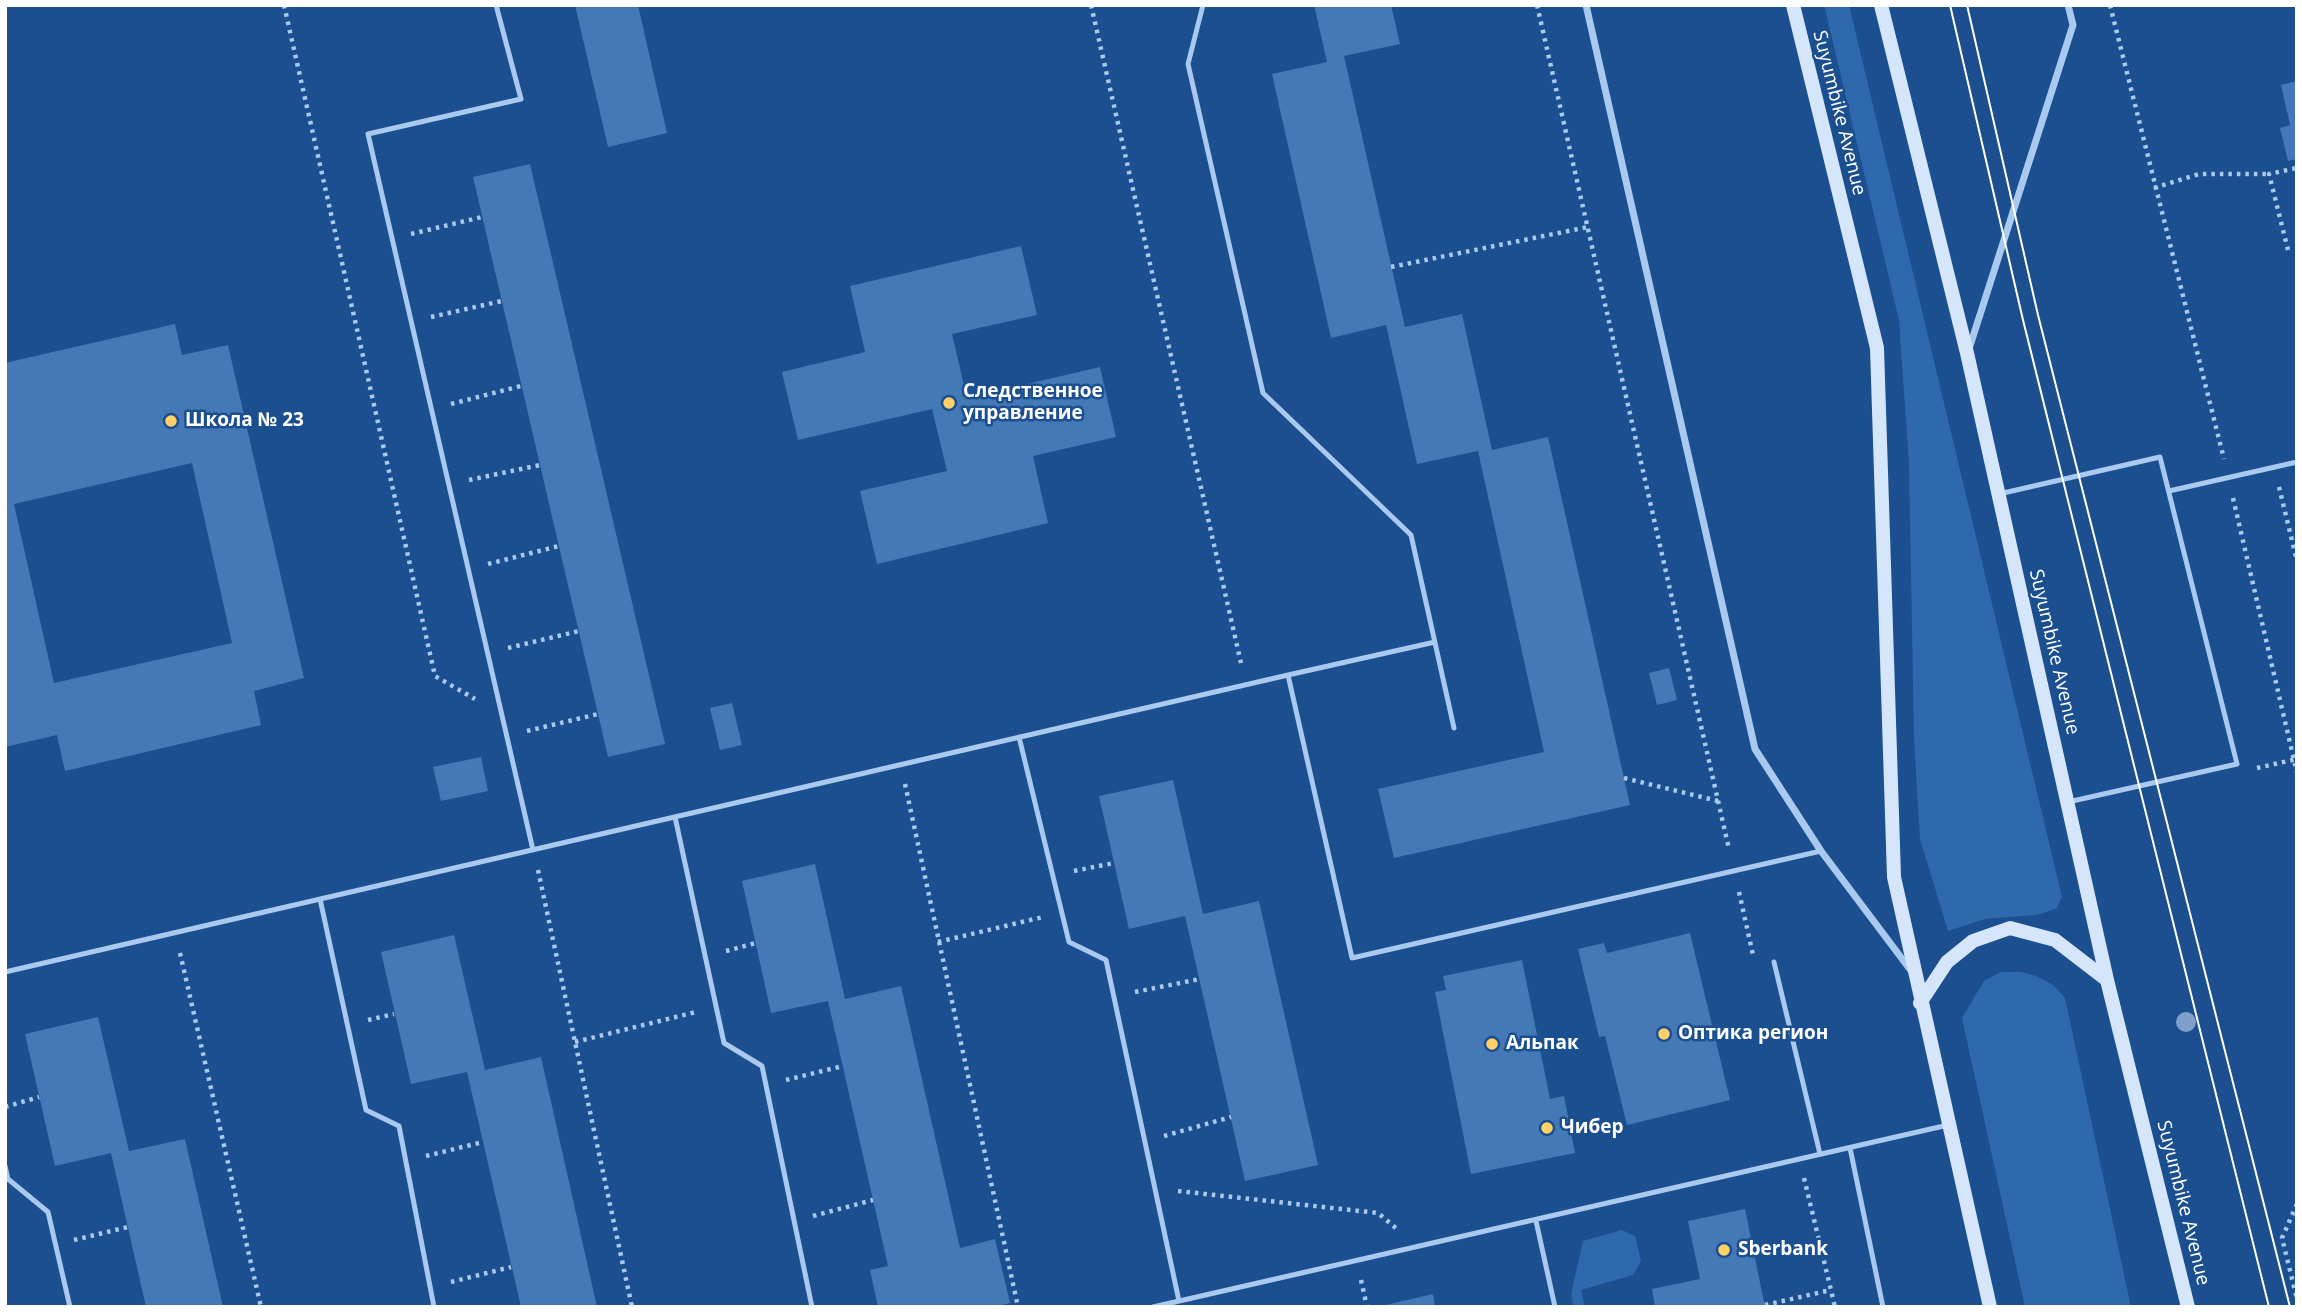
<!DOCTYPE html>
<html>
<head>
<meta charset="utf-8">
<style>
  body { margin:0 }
  #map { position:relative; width:2302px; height:1312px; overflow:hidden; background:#1b4f8f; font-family:"Open Sans",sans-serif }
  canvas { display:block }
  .frame { position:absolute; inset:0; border:7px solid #fff; pointer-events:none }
</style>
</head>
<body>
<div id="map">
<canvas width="2302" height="1312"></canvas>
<div class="frame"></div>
</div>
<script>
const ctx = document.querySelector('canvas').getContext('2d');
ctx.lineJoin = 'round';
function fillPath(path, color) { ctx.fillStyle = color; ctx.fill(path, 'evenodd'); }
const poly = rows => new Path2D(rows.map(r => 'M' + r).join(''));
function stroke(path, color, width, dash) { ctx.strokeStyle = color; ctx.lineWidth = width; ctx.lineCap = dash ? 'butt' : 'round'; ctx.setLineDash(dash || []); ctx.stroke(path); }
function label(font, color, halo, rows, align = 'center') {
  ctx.font = font + ' "Open Sans",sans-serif'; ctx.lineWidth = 5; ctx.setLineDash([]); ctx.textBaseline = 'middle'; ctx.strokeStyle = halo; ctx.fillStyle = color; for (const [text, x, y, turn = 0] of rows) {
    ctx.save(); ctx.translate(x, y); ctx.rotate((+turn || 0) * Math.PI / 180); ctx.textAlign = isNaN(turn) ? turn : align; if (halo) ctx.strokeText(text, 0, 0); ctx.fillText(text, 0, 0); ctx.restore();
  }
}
const green = poly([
  [1824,5,1849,5,2062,897,2056,909,2036,915,1985,919,1948,931,1920,839,1914,739,1909,464,1899,320],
  [2001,972,2021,972,2036,976,2053,985,2065,998,2131,1307,2025,1307,1962,1018,1984,981],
  [1622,1230,1635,1236,1641,1261,1633,1275,1581,1290,1585,1307,1574,1307,1571,1294,1583,1241]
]);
const building = poly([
  [575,5,638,5,667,133,608,147],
  [1314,5,1391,5,1400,44,1344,56,1405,327,1462,314,1492,450,1548,437,1630,805,1394,858,1378,789,1544,752,1478,451,1417,464,1386,325,1331,338,1272,74,1327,62],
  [2297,81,2297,159,2288,161,2280,128,2290,125,2281,85],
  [530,164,665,744,608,757,473,177],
  [1021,246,1037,315,952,334,967,398,1100,367,1116,437,1033,456,1048,523,877,564,860,491,947,471,932,409,798,440,782,372,865,352,850,286],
  [175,324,182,355,228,345,304,678,254,691,261,725,65,771,57,735,5,747,5,363],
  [192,463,232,643,54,683,14,504],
  [1669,668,1677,700,1657,705,1649,673],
  [732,703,742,745,720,750,710,708],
  [481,757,488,791,441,801,433,767],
  [1173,780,1203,914,1259,901,1318,1165,1245,1181,1185,916,1129,929,1099,796],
  [815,864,845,999,901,986,960,1248,995,1239,1010,1303,995,1307,878,1307,870,1270,888,1266,828,1001,771,1013,742,881],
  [1690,933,1730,1100,1627,1125,1605,1036,1599,1037,1578,949,1604,943,1607,953],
  [454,935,485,1070,541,1057,597,1307,521,1307,467,1072,411,1084,381,952],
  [1522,960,1550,1099,1564,1096,1575,1153,1471,1174,1435,992,1446,990,1443,976],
  [98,1017,129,1151,185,1139,223,1307,146,1307,111,1153,55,1166,25,1034],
  [1745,1209,1765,1307,1655,1307,1652,1289,1700,1279,1688,1221],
  [1433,1294,1435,1307,1382,1307,1382,1306]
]);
const path = poly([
  [284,5,435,676,475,699],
  [1091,5,1241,663],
  [1537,5,1729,849],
  [2110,5,2224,459],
  [2154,188,2199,174,2269,174],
  [411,234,482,217],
  [2288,250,2269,174,2297,168],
  [1391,267,1588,227],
  [431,317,502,301],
  [451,404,521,386],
  [469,480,540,465],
  [2279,487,2297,561],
  [2233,498,2297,773],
  [488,564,559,546],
  [508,648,579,631],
  [527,731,598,714],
  [2257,768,2297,759],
  [1624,778,1718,801],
  [905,784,1018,1307],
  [538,870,632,1307],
  [1074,871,1114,863],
  [1739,892,1753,955],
  [938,942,1043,917],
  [726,951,756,943],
  [180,953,261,1307],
  [1135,992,1200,979],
  [368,1020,394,1014],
  [575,1042,696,1012],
  [786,1080,843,1066],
  [5,1107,39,1097],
  [1164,1136,1231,1117],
  [426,1156,483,1142],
  [1804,1178,1835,1307],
  [1178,1191,1378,1213,1397,1229],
  [2297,1204,2282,1238,2297,1299],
  [813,1216,873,1200],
  [74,1240,128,1227],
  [1361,1280,1367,1307],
  [451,1282,511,1267],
  [1765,1305,1831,1290]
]);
const service = poly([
  [496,5,521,99,368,134,533,850],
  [1203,5,1188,64,1263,393,1411,535,1454,728],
  [2169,491,2297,462],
  [1999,494,2160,457,2237,764,2068,802],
  [1435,642,1288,675,1352,958,1821,851],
  [1019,737,1069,942,1106,960,1179,1301],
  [675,817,724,1043,762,1066,812,1307],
  [320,899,366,1110,399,1126,434,1307],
  [1774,962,1820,1154],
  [5,972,1288,675],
  [1850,1148,1883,1307],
  [5,1166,8,1179,48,1212,70,1307],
  [1536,1221,1555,1307],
  [1153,1307,1948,1125]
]);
const minor = poly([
  [1586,5,1755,749,1821,851,1912,972],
  [1969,349,2073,25,2068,5]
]);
const secondary = poly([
  [1793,5,1877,348,1894,877,1990,1307],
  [1881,5,1967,353,2107,980,2188,1307],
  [1920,1003,1947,962,1973,941,2010,928,2055,940,2107,980]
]);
const tram = poly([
  [1950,5,2023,320,2269,1307],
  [1967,5,2038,315,2290,1307]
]);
const trees = [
  [2186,1022]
];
const markers = [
  [949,403,7,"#ffd166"],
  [171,421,7,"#ffd166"],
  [1664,1034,7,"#ffd166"],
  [1492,1044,7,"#ffd166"],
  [1547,1128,7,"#ffd166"],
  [1724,1250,7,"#ffd166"]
];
const streetNames = [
  ["Suyumbike Avenue",1839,113,76],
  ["Suyumbike Avenue",2054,652,77],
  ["Suyumbike Avenue",2183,1203,76]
];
const poiNames = [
  ["Следственное",963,392],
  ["управление",963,414],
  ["Школа № 23",185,421],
  ["Оптика регион",1678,1034],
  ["Альпак",1506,1044],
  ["Чибер",1561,1128],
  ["Sberbank",1738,1250]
];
fillPath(green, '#2e69ad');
fillPath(building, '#4478b7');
stroke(path, '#a9c9ee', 4.5, [3.5, 5]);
stroke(service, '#a9c9ee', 5);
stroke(minor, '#a9c9ee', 7);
stroke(secondary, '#d6e6fa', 14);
stroke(tram, '#fff', 2);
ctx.fillStyle = '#7ea0ca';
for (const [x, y] of trees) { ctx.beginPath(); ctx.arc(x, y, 10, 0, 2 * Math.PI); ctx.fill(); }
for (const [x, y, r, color] of markers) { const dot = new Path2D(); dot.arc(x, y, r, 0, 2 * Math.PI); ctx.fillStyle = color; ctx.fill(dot); stroke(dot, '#1b4f8f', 2.5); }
label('19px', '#fff', '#1b4f8f', streetNames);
label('bold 19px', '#fff', '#1b4f8f', poiNames, 'left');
</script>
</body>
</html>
